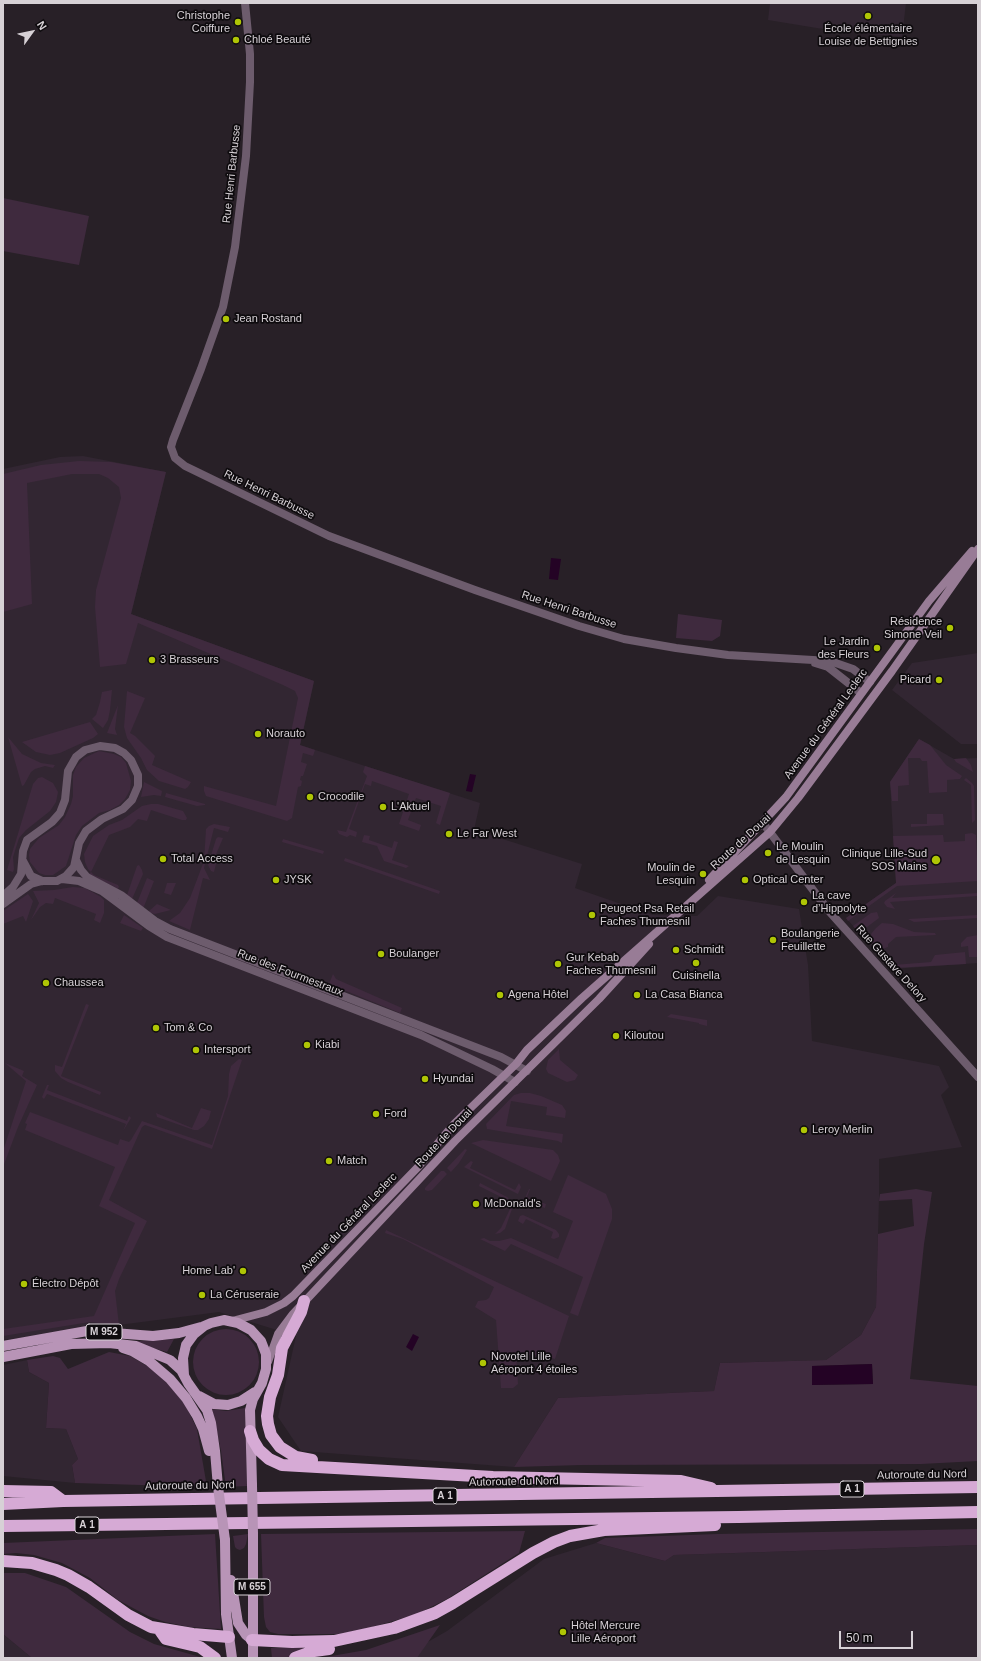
<!DOCTYPE html>
<html>
<head>
<meta charset="utf-8">
<style>
  body { margin:0 }
  #map { position:relative; width:981px; height:1661px; overflow:hidden; background:#282027; font-family:Arial,sans-serif }
  canvas { display:block }
  .frame { position:absolute; inset:0; border:4px solid #d7d1d6; pointer-events:none }
  .north { position:absolute; left:12px; top:12px; width:40px; height:40px; -webkit-text-stroke:3px #0e0b0e; paint-order:stroke; rotate:57deg; font-size:11px; font-weight:700; line-height:16px; text-align:center; color:#d7d1d6 }
  .north::after { content:''; display:block; margin:auto; width:14px; height:18px; background:#d7d1d6; clip-path:polygon(50% 0,100% 100%,50% 72%,0 100%) }
  .scale { position:absolute; left:839px; top:1631px; width:74px; height:18px; box-sizing:border-box; border:2px solid #d7d1d6; border-top:0; padding-left:5px; font-size:12px; line-height:14px; white-space:nowrap; color:#d7d1d6; -webkit-text-stroke:3px #0e0b0e; paint-order:stroke }
</style>
</head>
<body>
<div id="map">
<canvas width="981" height="1661"></canvas>
<div class="frame"></div>
<div class="north">N</div>
<div class="scale">50 m</div>
</div>
<script>
const ctx = document.querySelector('canvas').getContext('2d');
ctx.lineJoin = 'round';
function fillPath(path, color) { ctx.fillStyle = color; ctx.fill(path, 'evenodd'); }
const poly = rows => new Path2D(rows.map(r => 'M' + r).join(''));
function stroke(path, color, width, dash) { ctx.strokeStyle = color; ctx.lineWidth = width; ctx.lineCap = dash ? 'butt' : 'round'; ctx.setLineDash(dash || []); ctx.stroke(path); }
function label(font, color, halo, rows, align = 'center') {
  ctx.font = font + ' Arial,sans-serif'; ctx.lineWidth = 3.5; ctx.setLineDash([]); ctx.textBaseline = 'middle'; ctx.strokeStyle = halo; ctx.fillStyle = color; for (const [text, x, y, turn = 0] of rows) {
    ctx.save(); ctx.translate(x, y); ctx.rotate((+turn || 0) * Math.PI / 180); ctx.textAlign = isNaN(turn) ? turn : align; if (halo) ctx.strokeText(text, 0, 0); ctx.fillText(text, 0, 0); ctx.restore();
  }
}
const built = poly([
  [770,3,906,3,902,37,829,30,768,20],
  [83,456,166,472,131,614,314,681,300,745,480,803,474,830,582,864,575,888,653,915,697,916,718,896,799,909,808,965,812,1041,939,1066,949,1087,941,1095,962,1147,879,1159,879,1198,876,1307,861,1335,826,1360,720,1363,714,1391,558,1398,514,1467,301,1451,278,1417,296,1336,219,1312,3,1340,3,469,60,457],
  [978,653,978,744,961,744,892,690,912,663],
  [919,739,954,759,978,758,978,963,892,969,846,918,896,883,890,782],
  [27,1360,29,1372,49,1383,46,1428,66,1429,78,1459,72,1465,75,1483,3,1476,3,1365],
  [596,1543,665,1561,674,1555,978,1545,978,1658,417,1658,426,1643,447,1631,544,1559],
  [3,1634,32,1658,3,1658]
]);
const green = poly([
  [3,198,89,216,79,265,3,251],
  [79,461,111,462,166,472,131,614,314,681,300,745,315,750,313,756,303,753,301,762,307,764,303,776,301,776,300,780,302,781,301,786,298,787,292,818,287,821,206,796,204,791,204,786,276,806,298,698,295,691,283,685,138,623,126,664,100,667,95,607,96,590,121,498,119,487,108,478,99,474,72,474,27,483,32,604,3,612,3,474,41,465],
  [678,614,722,620,720,636,712,641,676,638],
  [112,690,110,710,108,720,103,728,92,719,96,715,100,702,102,692],
  [127,691,145,698,130,733,135,736,155,756,152,765,191,782,188,787,185,789,159,781,147,770,141,758,127,738,124,727],
  [118,705,115,729,117,735,107,733],
  [90,722,98,734,93,738,60,753,50,755,36,752,22,742],
  [8,737,22,754,41,763,55,765,53,768,45,766,35,769,31,772,24,785,22,786],
  [919,739,930,745,946,765,962,776,960,779,947,780,947,792,929,793,927,761,922,761,920,758,908,758,909,785,898,786,898,801,892,801,890,782],
  [99,751,114,754,121,757,126,763,131,781,130,790,125,799,119,805,110,810,99,813,82,826,76,835,66,866,53,875,45,875,39,873,30,862,29,855,30,849,39,838,59,825,65,817,71,804,73,796,73,775,76,767,84,758],
  [966,758,971,765,973,772,956,762,954,759],
  [365,766,450,793,440,825,436,823,441,806,416,798,408,820,421,825,419,831,399,824,409,794,372,781,371,786,365,784,349,829,357,832,356,837,350,835,347,837,339,834,337,830,346,832,367,776,363,772],
  [42,777,53,783,58,792,56,802,50,811,26,830,19,838,13,857,14,869,13,872,7,870,33,784,38,778],
  [966,778,972,783,974,786,975,820,972,823,971,785,964,780],
  [144,782,162,791,161,796,154,795,141,797],
  [166,793,205,804,205,805,197,806,165,797],
  [151,804,158,804,183,811,187,818,186,820,182,820,151,810,147,821,138,819,130,827,109,835,91,872,94,875,118,885,119,887,118,889,89,874,91,872,88,869,85,862,84,854,93,836,109,825,122,820,142,806],
  [927,814,943,814,944,825,911,827,911,824,927,824],
  [214,824,230,827,228,832,214,828,204,868,210,880,203,878,190,930,169,921,180,913,190,898,204,861,206,829,209,826],
  [972,833,976,835,978,881,897,886,848,921,846,918,896,883,893,836,943,835,944,842,965,841,965,834],
  [364,835,370,836,369,840,392,848,394,841,398,842,392,860,409,866,406,868,384,861,377,846,362,842],
  [218,837,223,838,214,859,216,864,214,872,211,871,208,865,216,839],
  [283,839,324,851,323,854,282,842],
  [345,858,440,891,439,894,344,861],
  [139,865,142,870,143,874,132,899,127,895,137,866],
  [147,878,154,881,143,909,137,903],
  [167,883,176,883,171,895,164,893],
  [73,887,85,888,101,897,104,900,104,913,100,923,94,920,96,914,55,898,53,904,46,903,40,907,31,920,39,903,33,891,54,890],
  [896,893,892,898,978,893,978,896,890,902,895,909,887,907,884,903,885,901],
  [28,894,33,901,26,922,23,916,3,924,3,911],
  [157,904,171,910,155,914,150,913,149,911],
  [877,912,879,918,859,933,853,926,871,913],
  [124,915,143,928,141,931,120,923],
  [978,915,978,918,914,922,908,919],
  [882,923,893,924,914,932,935,933,936,935,896,937,888,944,888,947,877,951,872,944,871,934,876,928],
  [978,935,978,957,969,957,968,946,961,947,961,943,967,937],
  [965,952,966,964,894,968,893,965,931,962,935,955],
  [333,974,336,979,402,1008,400,1013,329,984],
  [86,1004,89,1005,61,1076,101,1092,100,1095,68,1082,61,1078,55,1071,55,1065,62,1067],
  [671,1014,707,1020,707,1026,699,1024,699,1023,667,1017],
  [559,1049,560,1060,578,1075,575,1080,567,1082,548,1073,546,1069,548,1060],
  [239,1059,242,1060,212,1149,145,1125,142,1127,109,1200,147,1221,119,1279,115,1291,119,1325,90,1322,3,1336,3,1329,94,1316,135,1223,99,1206,115,1167,25,1130,27,1124,25,1123,30,1112,118,1145,120,1139,129,1142,131,1140,142,1121,212,1145,228,1096,229,1074,231,1066],
  [5,1063,24,1071,22,1076,37,1085,18,1127,3,1167,3,1151,26,1081],
  [47,1085,49,1085,47,1090,127,1121,129,1116,131,1118,123,1131,126,1124,47,1094,44,1099,42,1097],
  [521,1093,530,1093,541,1096,562,1105,566,1111,565,1118,546,1115,547,1107,511,1101,506,1126,563,1134,562,1143,558,1141,487,1129,486,1124,514,1095],
  [201,1108,211,1111,209,1119,204,1126,198,1130,194,1130,157,1117,156,1113,192,1128],
  [483,1140,553,1150,558,1155,560,1161,551,1181,471,1143],
  [465,1149,467,1150,459,1163,451,1172,447,1168],
  [471,1161,473,1162,470,1168,515,1190,519,1183,521,1187,518,1194,464,1167],
  [441,1171,444,1171,447,1174,432,1190,428,1191,425,1190,425,1188],
  [568,1175,606,1194,612,1209,612,1219,578,1316,570,1313,583,1277,511,1244,505,1251,480,1239,484,1238,490,1241,499,1241,511,1238,558,1259,573,1221,553,1212],
  [480,1183,507,1197,512,1202,512,1209,505,1229,500,1233,495,1234,501,1228,510,1209,510,1204,505,1199,479,1186],
  [529,1189,530,1189,527,1197,546,1204,545,1208,526,1201,524,1204,523,1203],
  [916,1189,932,1192,924,1244,910,1379,978,1386,978,1461,921,1464,581,1465,514,1467,558,1398,714,1391,720,1363,826,1360,861,1335,876,1307,878,1234,914,1226,912,1199,879,1201,880,1194],
  [872,1364,873,1384,812,1385,812,1366],
  [523,1215,556,1230,559,1234,559,1237,554,1239,551,1238,553,1232,526,1219,523,1224,518,1221,520,1216],
  [386,1230,569,1316,555,1359,543,1355,516,1355,518,1384,513,1388,501,1388,496,1320,475,1307,478,1301,486,1300,489,1298,494,1287,403,1239,385,1233],
  '193 1362a33 33 0 1 1 66 0a33 33 0 1 1-66 0Z',
  [174,1339,167,1352,135,1343,136,1341,146,1341],
  [109,1352,130,1356,159,1373,185,1404,197,1429,207,1487,75,1483,72,1465,78,1459,66,1429,46,1428,49,1383,29,1372,27,1360,53,1356,60,1358,68,1369],
  [245,1408,247,1486,226,1487,221,1451,212,1409,226,1411],
  [978,1529,978,1545,674,1555,665,1561,596,1543,605,1538,717,1534],
  [525,1531,519,1553,447,1599,417,1614,366,1629,340,1634,278,1634,270,1632,266,1627,264,1617,261,1534],
  [215,1534,221,1629,189,1627,165,1622,148,1616,118,1600,90,1578,62,1563,34,1555,16,1553,3,1554,3,1543],
  [248,1534,246,1544,244,1548,240,1550,237,1549,235,1547,233,1536],
  [3,1573,25,1573,66,1587,130,1632,154,1644,204,1658,32,1658,3,1634],
  [440,1625,417,1658,320,1658,366,1650],
  [271,1648,304,1648,304,1650,289,1658,272,1658]
]);
const water = poly([
  [551,558,561,559,558,580,549,579],
  [470,774,476,775,472,792,466,791],
  [413,1334,419,1337,412,1351,406,1347],
  [872,1364,873,1384,812,1385,812,1366]
]);
const tertiary = poly([
  [245,3,250,54,250,82,246,156,235,247,223,307,201,369,173,440,171,447,175,458,185,466,329,536,475,590,579,626,624,639,676,648,728,655,830,661,853,669,870,682],
  [815,663,828,667,861,693],
  [763,823,828,910,978,1077],
  [76,860,81,870,87,877,121,895,155,921,170,929,501,1057,527,1071],
  [23,861,31,876,42,881],
  [62,879,79,881,102,891,149,926,167,937,421,1035,492,1069,515,1082],
  [3,896,13,887,21,874,23,851,27,840,52,822,60,813,65,800,68,771,76,757,85,750,100,746,115,748,124,753,131,760,138,775,138,786,132,800,123,809,102,819,86,831,79,843,74,867,66,876,57,881,42,881,31,884,3,904]
]);
const secondary = poly([
  [709,880,786,797,929,601,972,551],
  [232,1321,266,1312,284,1303,293,1296,418,1167,454,1124,516,1064,527,1050,582,998,770,832,798,798,892,671,978,549],
  [268,1362,278,1334,293,1314,455,1141,599,999,649,944]
]);
const primary = poly([
  [3,1346,87,1331,153,1336,179,1333,201,1327],
  [123,1348,132,1351,149,1361,170,1379,186,1398,197,1416,203,1429,209,1451],
  [3,1357,71,1344,109,1343,136,1346,170,1360,181,1370,188,1383,207,1410,211,1423,215,1451,218,1487],
  [184,1375,183,1358,186,1345,194,1334,204,1326,211,1323,224,1320,238,1323,251,1330,261,1341,266,1354,266,1369,262,1383,253,1399,250,1410,252,1485],
  [199,1396,214,1404,228,1405,241,1401,255,1392],
  [225,1540,226,1614,232,1658],
  [231,1580,238,1623,246,1635,252,1640],
  [253,1658,253,1534]
]);
const motorway = poly([
  [304,1301,301,1312,282,1348,278,1375,270,1397,267,1416,268,1424,271,1435,280,1447,296,1457,312,1460],
  [250,1431,253,1440,259,1450,269,1459,282,1465,493,1477,681,1481,711,1488],
  [3,1491,51,1492,63,1501],
  [3,1504,63,1501,978,1487],
  [3,1526,738,1517,978,1512],
  [3,1561,32,1563,56,1570,68,1575,89,1587,128,1615,151,1627,193,1634,229,1637],
  [159,1629,166,1639,200,1647,215,1658],
  [252,1640,292,1642,334,1641,394,1628,435,1613,453,1603,533,1553,554,1542,570,1536,604,1530,715,1525],
  [295,1658,314,1651,329,1649]
]);
const primaryBridge = poly([
  [252,1485,253,1534],
  [218,1487,225,1540]
]);
const markers = [
  [868,16,4,"#afc505"],
  [238,22,4,"#afc505"],
  [236,40,4,"#afc505"],
  [226,319,4,"#afc505"],
  [950,628,4,"#afc505"],
  [877,648,4,"#afc505"],
  [152,660,4,"#afc505"],
  [939,680,4,"#afc505"],
  [258,734,4,"#afc505"],
  [310,797,4,"#afc505"],
  [383,807,4,"#afc505"],
  [449,834,4,"#afc505"],
  [768,853,4,"#afc505"],
  [163,859,4,"#afc505"],
  [936,860,5,"#afc505"],
  [703,874,4,"#afc505"],
  [276,880,4,"#afc505"],
  [745,880,4,"#afc505"],
  [804,902,4,"#afc505"],
  [592,915,4,"#afc505"],
  [773,940,4,"#afc505"],
  [676,950,4,"#afc505"],
  [381,954,4,"#afc505"],
  [696,963,4,"#afc505"],
  [558,964,4,"#afc505"],
  [46,983,4,"#afc505"],
  [500,995,4,"#afc505"],
  [637,995,4,"#afc505"],
  [156,1028,4,"#afc505"],
  [616,1036,4,"#afc505"],
  [307,1045,4,"#afc505"],
  [196,1050,4,"#afc505"],
  [425,1079,4,"#afc505"],
  [376,1114,4,"#afc505"],
  [804,1130,4,"#afc505"],
  [329,1161,4,"#afc505"],
  [476,1204,4,"#afc505"],
  [243,1271,4,"#afc505"],
  [24,1284,4,"#afc505"],
  [202,1295,4,"#afc505"],
  [483,1363,4,"#afc505"],
  [563,1632,4,"#afc505"]
];
const shields = [
  [104,1332,36],
  [852,1489,24],
  [445,1496,24],
  [87,1525,24],
  [252,1587,36]
];
const shieldNames = [
  ["M 952",104,1332],
  ["A 1",852,1489],
  ["A 1",445,1496],
  ["A 1",87,1525],
  ["M 655",252,1587]
];
const poiNames = [
  ["Christophe",230,16,"right"],
  ["Coiffure",230,29,"right"],
  ["École élémentaire",868,29,"center"],
  ["Louise de Bettignies",868,42,"center"],
  ["Chloé Beauté",244,40],
  ["Jean Rostand",234,319],
  ["Résidence",942,622,"right"],
  ["Simone Veil",942,635,"right"],
  ["Le Jardin",869,642,"right"],
  ["des Fleurs",869,655,"right"],
  ["3 Brasseurs",160,660],
  ["Picard",931,680,"right"],
  ["Norauto",266,734],
  ["Crocodile",318,797],
  ["L'Aktuel",391,807],
  ["Le Far West",457,834],
  ["Le Moulin",776,847],
  ["de Lesquin",776,860],
  ["Clinique Lille-Sud",927,854,"right"],
  ["SOS Mains",927,867,"right"],
  ["Total Access",171,859],
  ["Moulin de",695,868,"right"],
  ["Lesquin",695,881,"right"],
  ["JYSK",284,880],
  ["Optical Center",753,880],
  ["La cave",812,896],
  ["d’Hippolyte",812,909],
  ["Peugeot Psa Retail",600,909],
  ["Faches Thumesnil",600,922],
  ["Boulangerie",781,934],
  ["Feuillette",781,947],
  ["Schmidt",684,950],
  ["Boulanger",389,954],
  ["Gur Kebab",566,958],
  ["Faches Thumesnil",566,971],
  ["Cuisinella",696,976,"center"],
  ["Chaussea",54,983],
  ["Agena Hôtel",508,995],
  ["La Casa Bianca",645,995],
  ["Tom & Co",164,1028],
  ["Kiloutou",624,1036],
  ["Kiabi",315,1045],
  ["Intersport",204,1050],
  ["Hyundai",433,1079],
  ["Ford",384,1114],
  ["Leroy Merlin",812,1130],
  ["Match",337,1161],
  ["McDonald's",484,1204],
  ["Home Lab'",235,1271,"right"],
  ["Électro Dépôt",32,1284],
  ["La Céruseraie",210,1295],
  ["Novotel Lille",491,1357],
  ["Aéroport 4 étoiles",491,1370],
  ["Hôtel Mercure",571,1626],
  ["Lille Aéroport",571,1639]
];
const streetNames = [
  ["Rue Henri Barbusse",232,174,-84],
  ["Rue Henri Barbusse",269,495,26],
  ["Rue Henri Barbusse",569,610,18],
  ["Avenue du Général Leclerc",826,724,-54],
  ["Route de Douai",741,842,-42],
  ["Rue Gustave Delory",891,964,48],
  ["Rue des Fourmestraux",290,973,21],
  ["Route de Douai",444,1138,-46],
  ["Avenue du Général Leclerc",349,1223,-46],
  ["Autoroute du Nord",922,1475,-1],
  ["Autoroute du Nord",514,1482,-1],
  ["Autoroute du Nord",190,1486,-1]
];
fillPath(built, '#322632');
fillPath(green, '#3f2a3e');
fillPath(water, '#240325');
stroke(tertiary, '#6d5c6d', 8);
stroke(secondary, '#987c96', 8);
stroke(primary, '#b894b7', 10);
stroke(motorway, '#d6aad5', 12);
stroke(primaryBridge, '#b894b7', 10);
for (const [x, y, r, color] of markers) { const dot = new Path2D(); dot.arc(x, y, r, 0, 2 * Math.PI); ctx.fillStyle = color; ctx.fill(dot); stroke(dot, '#0e0b0e', 1.5); }
for (const [x, y, w] of shields) { const box = new Path2D(); box.roundRect(x - w / 2, y - 8, w, 16, 3); ctx.fillStyle = '#0e0b0e'; ctx.fill(box); stroke(box, '#d7d1d6', 1); }
label('bold 10px', '#d7d1d6', null, shieldNames);
label('11px', '#d7d1d6', '#0e0b0e', poiNames, 'left');
label('11px', '#d7d1d6', '#0e0b0e', streetNames);
</script>
</body>
</html>
